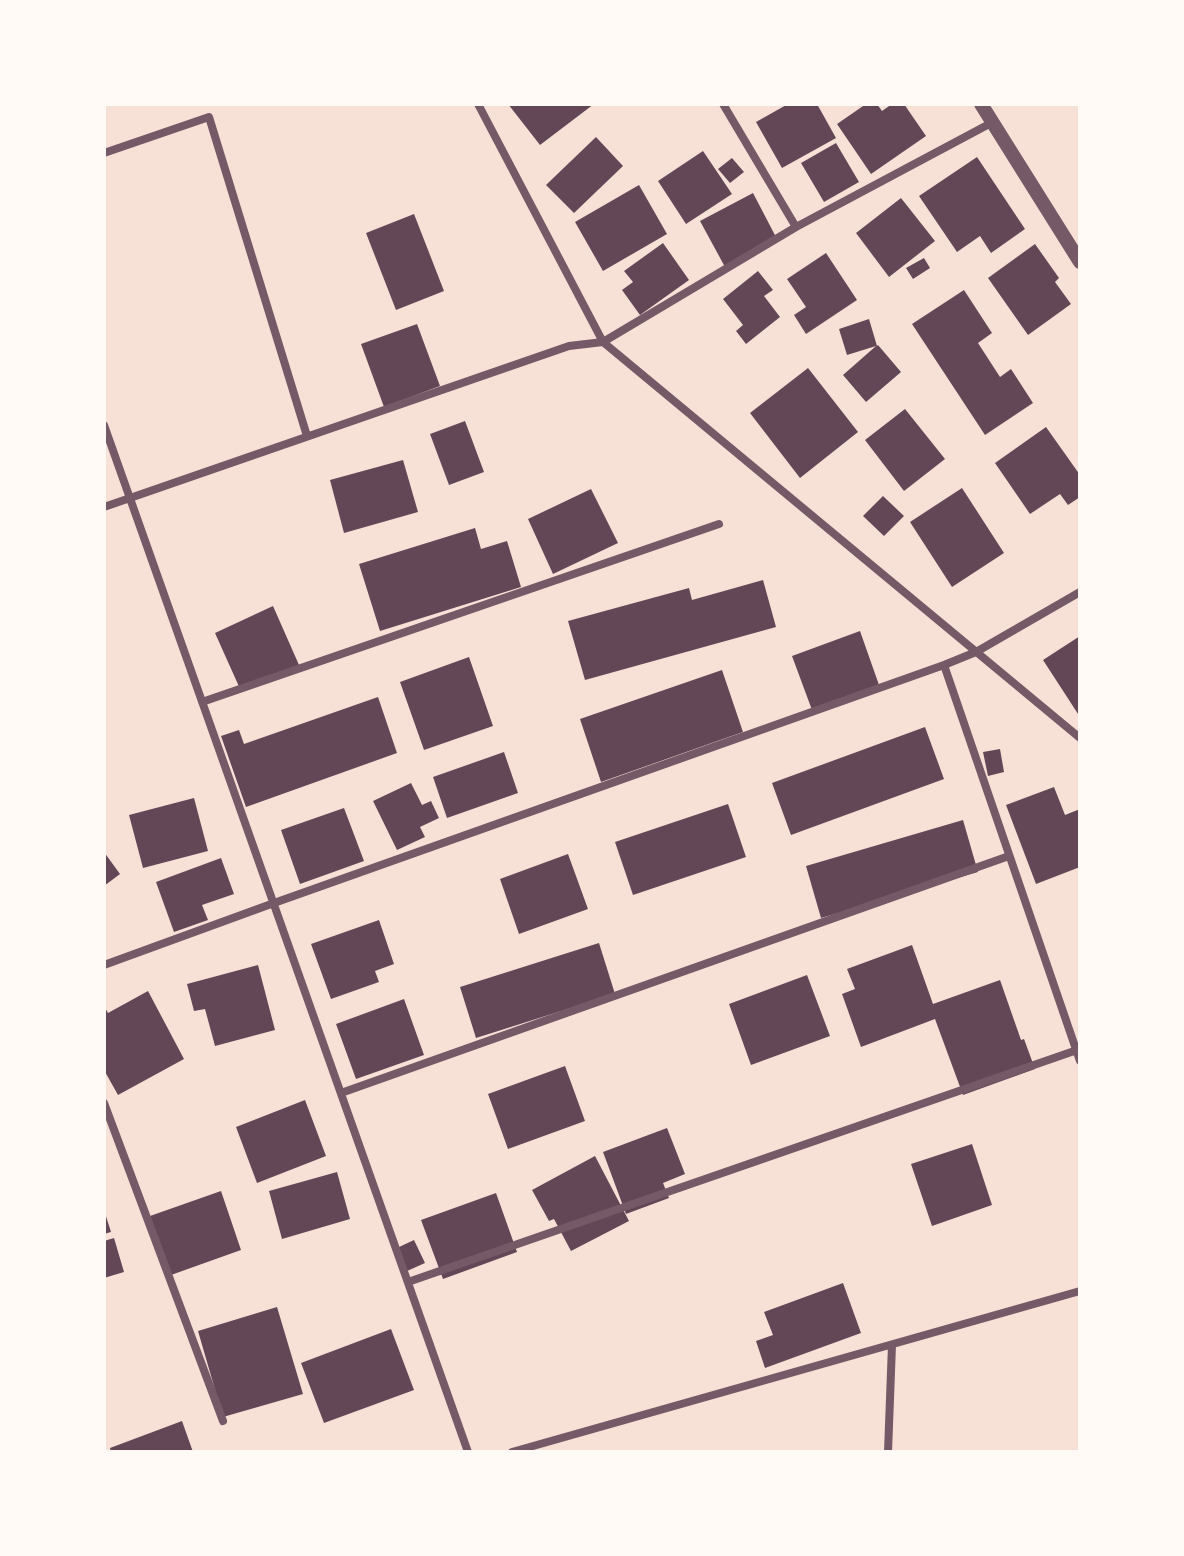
<!DOCTYPE html>
<html>
<head>
<meta charset="utf-8">
<style>
  body { margin:0 }
  #map { position:relative; width:1184px; height:1556px; overflow:hidden; background:#f7e1d7; font-family:"Open Sans",sans-serif }
  canvas { display:block }
  .frame { position:absolute; inset:0; border:106px solid #fffaf5; pointer-events:none }
</style>
</head>
<body>
<div id="map">
<canvas width="1184" height="1556"></canvas>
<div class="frame"></div>
</div>
<script>
const ctx = document.querySelector('canvas').getContext('2d');
ctx.lineJoin = 'round';
function fillPath(path, color) { ctx.fillStyle = color; ctx.fill(path, 'evenodd'); }
const poly = rows => new Path2D(rows.map(r => 'M' + r).join(''));
function stroke(path, color, width, dash) { ctx.strokeStyle = color; ctx.lineWidth = width; ctx.lineCap = dash ? 'butt' : 'round'; ctx.setLineDash(dash || []); ctx.stroke(path); }
const building = poly([
  [508,104,594,104,540,145],
  [788,104,817,104,836,138,782,168,756,122],
  [866,104,877,104,882,111,892,104,904,104,926,136,871,174,837,124],
  [596,137,623,166,574,213,546,185],
  [836,143,859,182,824,202,801,163],
  [703,151,732,194,686,224,658,181],
  [977,157,1025,229,991,253,980,236,957,252,919,196],
  [732,158,744,172,730,183,718,169],
  [639,185,667,234,603,271,575,222],
  [753,193,777,239,725,267,700,221],
  [901,198,935,241,889,277,856,233],
  [414,214,444,291,396,310,366,233],
  [663,243,689,280,640,315,622,290,633,282,624,271],
  [1035,244,1059,278,1055,282,1071,304,1028,335,988,278],
  [826,253,857,300,806,334,794,315,806,307,787,279],
  [924,258,930,268,913,279,906,268],
  [758,271,773,290,764,296,780,317,746,344,736,331,743,325,723,299],
  [964,290,992,333,978,343,1000,377,1011,369,1033,403,985,435,912,324],
  [869,319,877,346,878,345,901,372,866,402,843,375,876,346,847,355,839,329],
  [417,324,440,386,384,407,361,344],
  [808,368,858,432,800,478,750,413],
  [905,409,945,459,904,491,865,440],
  [465,421,484,472,449,485,430,434],
  [1046,427,1080,475,1080,497,1068,505,1060,494,1030,514,995,463],
  [403,460,418,512,344,533,330,480],
  [962,488,1004,553,952,587,910,522],
  [591,489,618,543,553,574,528,519],
  [883,496,904,516,884,536,863,516],
  [475,528,481,549,507,541,521,587,380,631,359,564],
  [763,580,776,627,585,680,568,621,689,588,692,600],
  [273,606,299,665,241,691,215,633],
  [860,631,879,685,812,710,792,656],
  [1080,636,1080,717,1043,660],
  [469,657,493,726,424,750,400,682],
  [722,670,743,732,601,782,580,719],
  [378,697,397,753,246,807,221,736,239,730,244,744],
  [925,727,944,779,791,835,772,783],
  [1000,749,1004,772,988,776,983,752],
  [504,752,518,793,447,818,433,777],
  [411,783,422,805,431,801,439,818,420,827,425,837,397,850,373,801],
  [1054,787,1065,815,1080,809,1080,867,1036,884,1006,805],
  [194,798,208,851,143,868,129,815],
  [728,804,746,857,633,895,615,842],
  [344,808,364,861,300,884,281,830],
  [963,820,978,872,821,918,806,866],
  [104,852,120,874,104,886],
  [568,854,588,909,519,934,500,879],
  [221,858,234,894,202,905,208,920,174,932,156,882],
  [379,920,394,964,375,971,379,982,331,999,311,944],
  [599,943,615,994,476,1038,460,987],
  [912,945,933,1004,1000,980,1021,1040,1024,1039,1035,1069,963,1095,935,1019,861,1047,842,994,855,989,847,969],
  [258,965,275,1030,215,1046,205,1009,194,1011,187,984],
  [807,975,830,1036,751,1065,729,1004],
  [148,991,184,1059,118,1095,104,1070,104,1006,108,1013],
  [404,999,424,1055,356,1079,336,1024],
  [565,1066,585,1121,508,1149,488,1094],
  [305,1100,326,1156,257,1183,236,1127],
  [667,1128,685,1174,663,1183,669,1198,626,1214,603,1152],
  [972,1144,992,1205,932,1226,911,1164],
  [595,1156,629,1221,571,1251,554,1219,549,1221,532,1190],
  [337,1172,350,1219,282,1239,269,1191],
  [221,1191,241,1250,171,1275,150,1216],
  [496,1193,517,1252,443,1279,421,1220],
  [104,1210,111,1232,104,1234],
  [114,1238,124,1272,104,1278,104,1241],
  [414,1240,425,1263,407,1271,397,1248],
  [843,1283,861,1333,765,1368,756,1341,773,1335,764,1312],
  [277,1307,303,1394,223,1417,198,1331],
  [391,1329,414,1390,324,1423,301,1363],
  [182,1421,193,1452,111,1452,110,1448]
]);
const minor = poly([
  [478,104,603,342,1080,738],
  [723,104,796,227],
  [104,153,209,117,307,436],
  [104,425,468,1452],
  [104,507,569,346,603,342,796,227,993,122],
  [944,665,1080,1061],
  [202,702,719,524],
  [104,965,274,903,944,665,976,652,1080,592],
  [341,1093,1009,856],
  [104,1103,223,1421],
  [408,1282,1080,1049],
  [512,1452,1080,1291],
  [888,1452,892,1345]
]);
const tertiary = poly([
  [981,104,1080,262]
]);
fillPath(building, '#644757');
stroke(minor, '#755966', 8);
stroke(tertiary, '#755966', 14);
</script>
</body>
</html>
